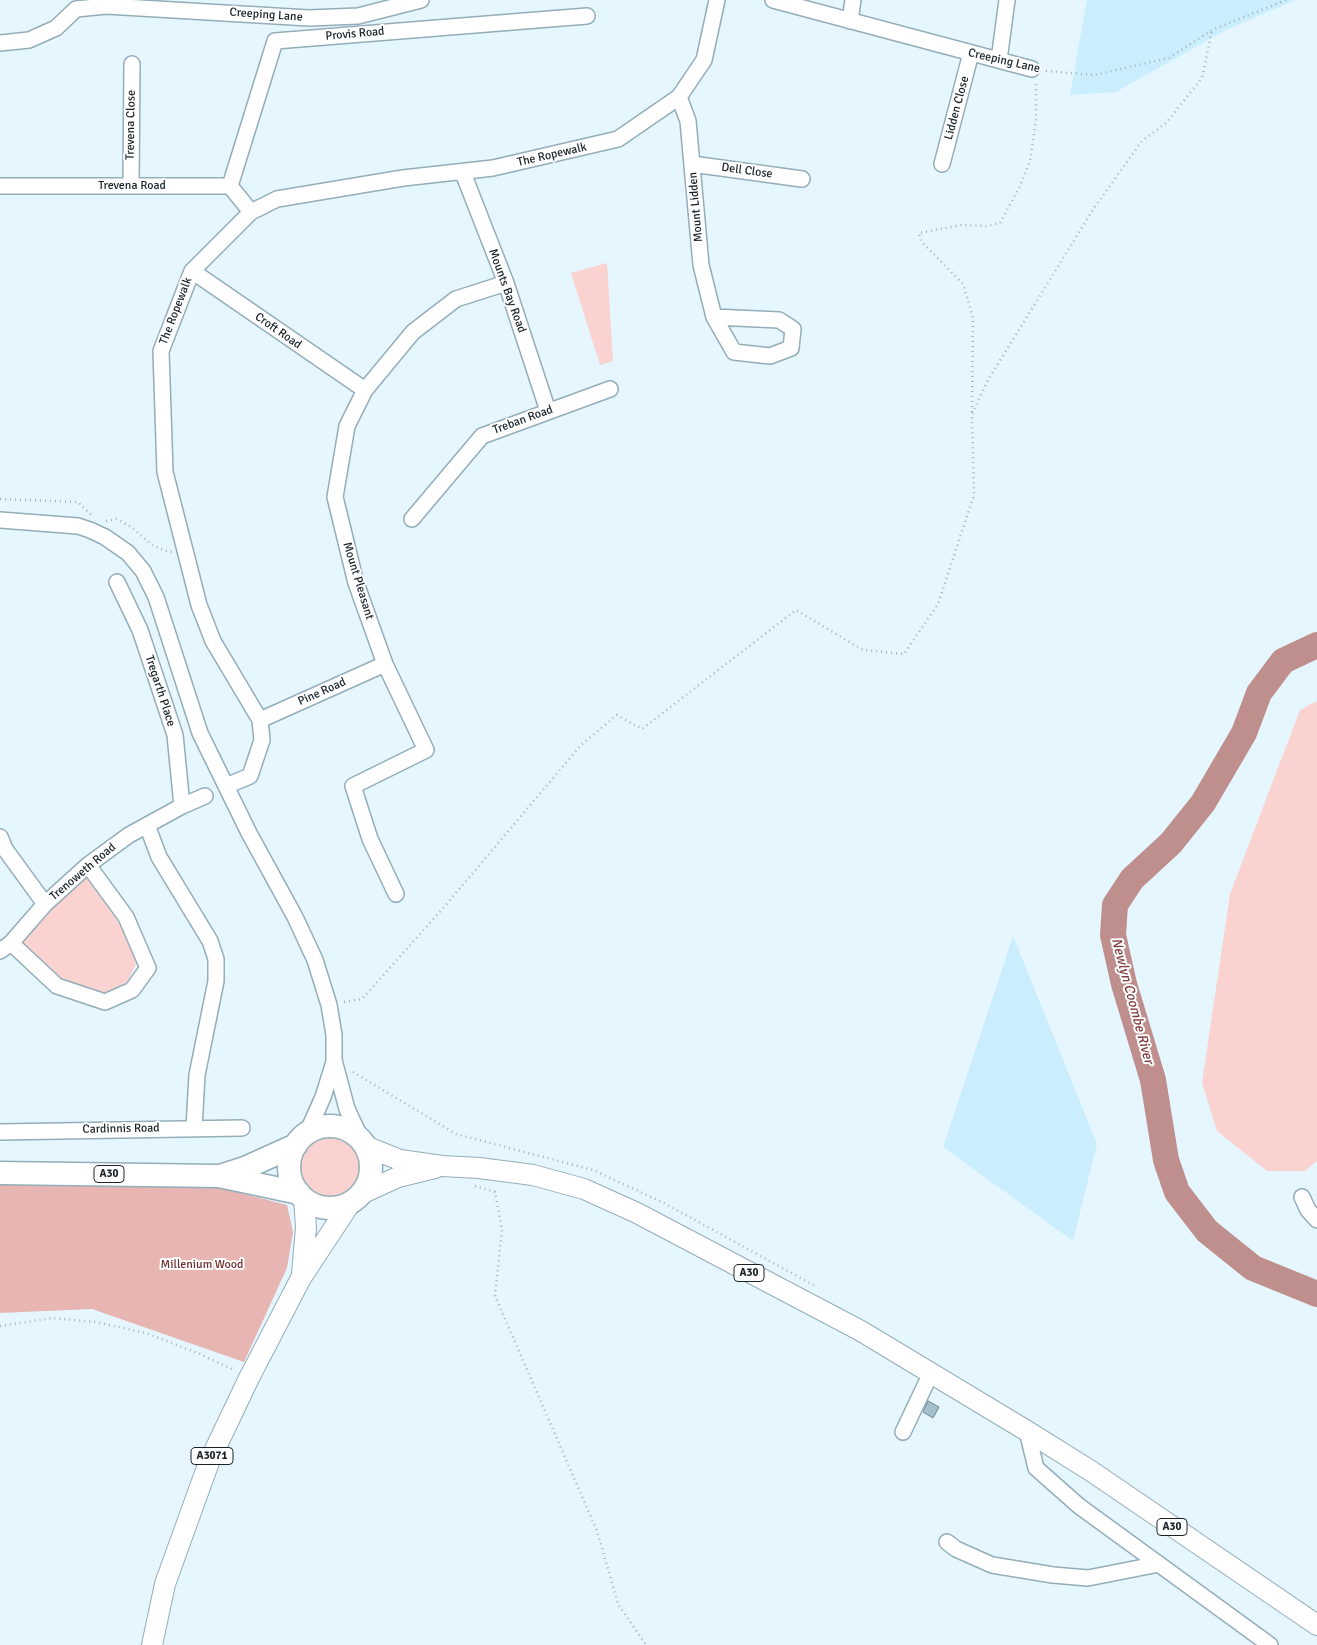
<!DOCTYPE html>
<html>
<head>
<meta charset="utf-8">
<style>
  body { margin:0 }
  canvas { display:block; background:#e6f6ff }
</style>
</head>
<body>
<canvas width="1317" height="1645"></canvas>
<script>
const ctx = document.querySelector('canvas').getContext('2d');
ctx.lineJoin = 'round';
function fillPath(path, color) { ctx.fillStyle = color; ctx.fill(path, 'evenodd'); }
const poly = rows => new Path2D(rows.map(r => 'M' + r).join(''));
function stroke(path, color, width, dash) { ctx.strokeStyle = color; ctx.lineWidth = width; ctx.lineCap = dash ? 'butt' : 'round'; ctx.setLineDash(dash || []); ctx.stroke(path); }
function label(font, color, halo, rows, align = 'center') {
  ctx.font = font + ' Signika,sans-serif'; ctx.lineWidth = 4; ctx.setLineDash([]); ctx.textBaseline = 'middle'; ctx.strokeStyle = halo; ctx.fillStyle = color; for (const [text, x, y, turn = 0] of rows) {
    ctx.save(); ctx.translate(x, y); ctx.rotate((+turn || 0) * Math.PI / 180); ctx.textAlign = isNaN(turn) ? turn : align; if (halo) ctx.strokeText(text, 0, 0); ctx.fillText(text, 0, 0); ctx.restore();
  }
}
const built = poly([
  [1087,0,1295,0,1224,31,1116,92,1070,95],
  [1013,936,1097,1144,1073,1241,943,1147]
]);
const green = poly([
  [607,263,613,361,600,365,571,273],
  [1317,701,1317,1161,1305,1171,1267,1171,1217,1131,1202,1083,1230,894,1300,710],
  [86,877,93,879,128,939,136,964,128,981,106,994,51,979,19,946,24,935],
  '297 1165a32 32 0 1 1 64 0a32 32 0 1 1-64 0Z'
]);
const forest = poly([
  [0,1183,218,1187,287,1205,293,1232,287,1268,244,1362,92,1309,0,1313]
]);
const river = poly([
  [1317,645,1283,661,1259,693,1244,733,1203,803,1171,843,1132,879,1115,905,1113,935,1124,984,1153,1080,1166,1160,1177,1192,1207,1231,1253,1268,1317,1294]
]);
const building = poly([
  [928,1401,939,1407,933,1418,923,1412,928,1401]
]);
const path = poly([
  [1046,71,1094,75,1169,58,1212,30,1286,0],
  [972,412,973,318,963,284,921,241,919,233,961,225,986,226,1000,223,1020,186,1030,161,1036,120,1036,82],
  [0,499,78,502,92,516],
  [106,521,117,519,131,527,152,545,165,551,172,552],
  [344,1002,362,999,445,906,581,745,617,715,642,729,796,610,863,650,904,654,938,604,974,495,972,414,988,380,1094,208,1142,141,1166,123,1202,78,1212,30],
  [353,1072,456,1134,593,1170,664,1203,817,1287],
  [475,1186,495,1192,502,1230,495,1296,597,1531,618,1604,646,1645],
  [0,1326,53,1318,96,1322,146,1333,200,1354,234,1370]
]);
const minor = poly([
  [773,0,1032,69],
  [850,21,853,0],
  [0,43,29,40,56,28,76,9,106,6,309,18,358,16,421,0],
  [999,60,1007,0],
  [679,97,688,121,701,265,714,317,734,352,770,356,791,348,793,329,779,320,714,317],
  [692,164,802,179],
  [942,164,971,53],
  [463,173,506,283,548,411],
  [0,186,230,186,251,212],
  [131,186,132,64],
  [230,186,275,41,587,16],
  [192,271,365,390],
  [412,519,482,436,610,389],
  [0,520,78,526,90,530,105,537,128,553,143,571,156,597,200,733,249,833,295,917,315,960,329,1005,334,1035,334,1060,347,1109,361,1139],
  [117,582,140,630,175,735,182,806],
  [260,720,385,664],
  [226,786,250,776,262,740,260,720,213,641,199,605,165,472,161,351,192,271,251,212,277,199,403,178,493,168,618,139,679,97,704,60,717,0],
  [147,825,159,857,210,941,216,959,216,981,197,1075,194,1128],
  [0,837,5,849,45,904],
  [396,894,370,839,353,786,426,750,385,664,356,583,335,497,347,426,365,390,413,332,456,299,506,283],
  [11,943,57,986,105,1002,132,990,148,968,126,917,88,865],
  [0,951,11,943,45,904,88,865,129,835,182,806,205,796],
  [0,1132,242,1128],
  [307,1133,323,1097,334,1062],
  [1302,1197,1308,1210,1317,1220],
  [1027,1431,1036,1468,1079,1506,1270,1645],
  [903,1432,931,1373],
  [947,1542,956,1549,992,1565,1053,1575,1088,1578,1159,1564]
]);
const major = poly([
  [365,1146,400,1160,442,1166,479,1168,533,1175,584,1189,637,1213,861,1331,1027,1431,1091,1471,1317,1625],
  [361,1194,398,1177,435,1168],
  [302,1274,306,1227,304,1198],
  [152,1645,165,1584,209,1462,249,1378,301,1278,351,1202]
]);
const highway = poly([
  '289 1167a41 41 0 1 1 82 0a41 41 0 1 1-82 0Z',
  [0,1173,219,1176,299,1193],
  [220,1176,245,1168,296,1145]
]);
const shields = [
  [109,1174,30],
  [749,1273,30],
  [212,1456,42],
  [1172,1527,30]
];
const shieldNames = [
  ["A30",109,1174],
  ["A30",749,1273],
  ["A3071",212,1456],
  ["A30",1172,1527]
];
const streetNames = [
  ["Creeping Lane",266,15,4],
  ["Provis Road",355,34,-5],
  ["Creeping Lane",1004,61,13],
  ["Lidden Close",957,108,-75],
  ["Trevena Close",131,125,-89],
  ["The Ropewalk",552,155,-13],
  ["Dell Close",747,171,8],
  ["Trevena Road",132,186],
  ["Mount Lidden",696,207,-95],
  ["Mounts Bay Road",507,291,70],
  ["The Ropewalk",176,311,-69],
  ["Croft Road",278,331,35],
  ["Treban Road",523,420,-20],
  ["Mount Pleasant",358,581,73],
  ["Tregarth Place",160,691,72],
  ["Pine Road",322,692,-24],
  ["Trenoweth Road",83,872,-40],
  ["Cardinnis Road",121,1129,-1]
];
const parkNames = [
  ["Millenium Wood",202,1265]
];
const waterNames = [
  ["Newlyn Coombe River",1132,1001,75]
];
fillPath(built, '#cbeeff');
fillPath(green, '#fad2d0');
fillPath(forest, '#e7b5b2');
stroke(river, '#be8f8c', 26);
fillPath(building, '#a5bfcc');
stroke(building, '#6f8894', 1);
stroke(minor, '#93adb9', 18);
stroke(major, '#93adb9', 22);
stroke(highway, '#93adb9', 25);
stroke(path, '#a3b1b8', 2.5, [1, 4]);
stroke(minor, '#fff', 15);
stroke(major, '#fff', 20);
stroke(highway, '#fff', 22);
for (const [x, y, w] of shields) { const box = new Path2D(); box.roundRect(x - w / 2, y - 8.5, w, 17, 4); ctx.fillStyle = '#fff'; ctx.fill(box); stroke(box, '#182227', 1); }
label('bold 11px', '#182227', null, shieldNames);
label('12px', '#182227', '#fff', streetNames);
label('12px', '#6c2e2e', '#fff', parkNames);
label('italic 14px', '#7e3e3d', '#fff', waterNames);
</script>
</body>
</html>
